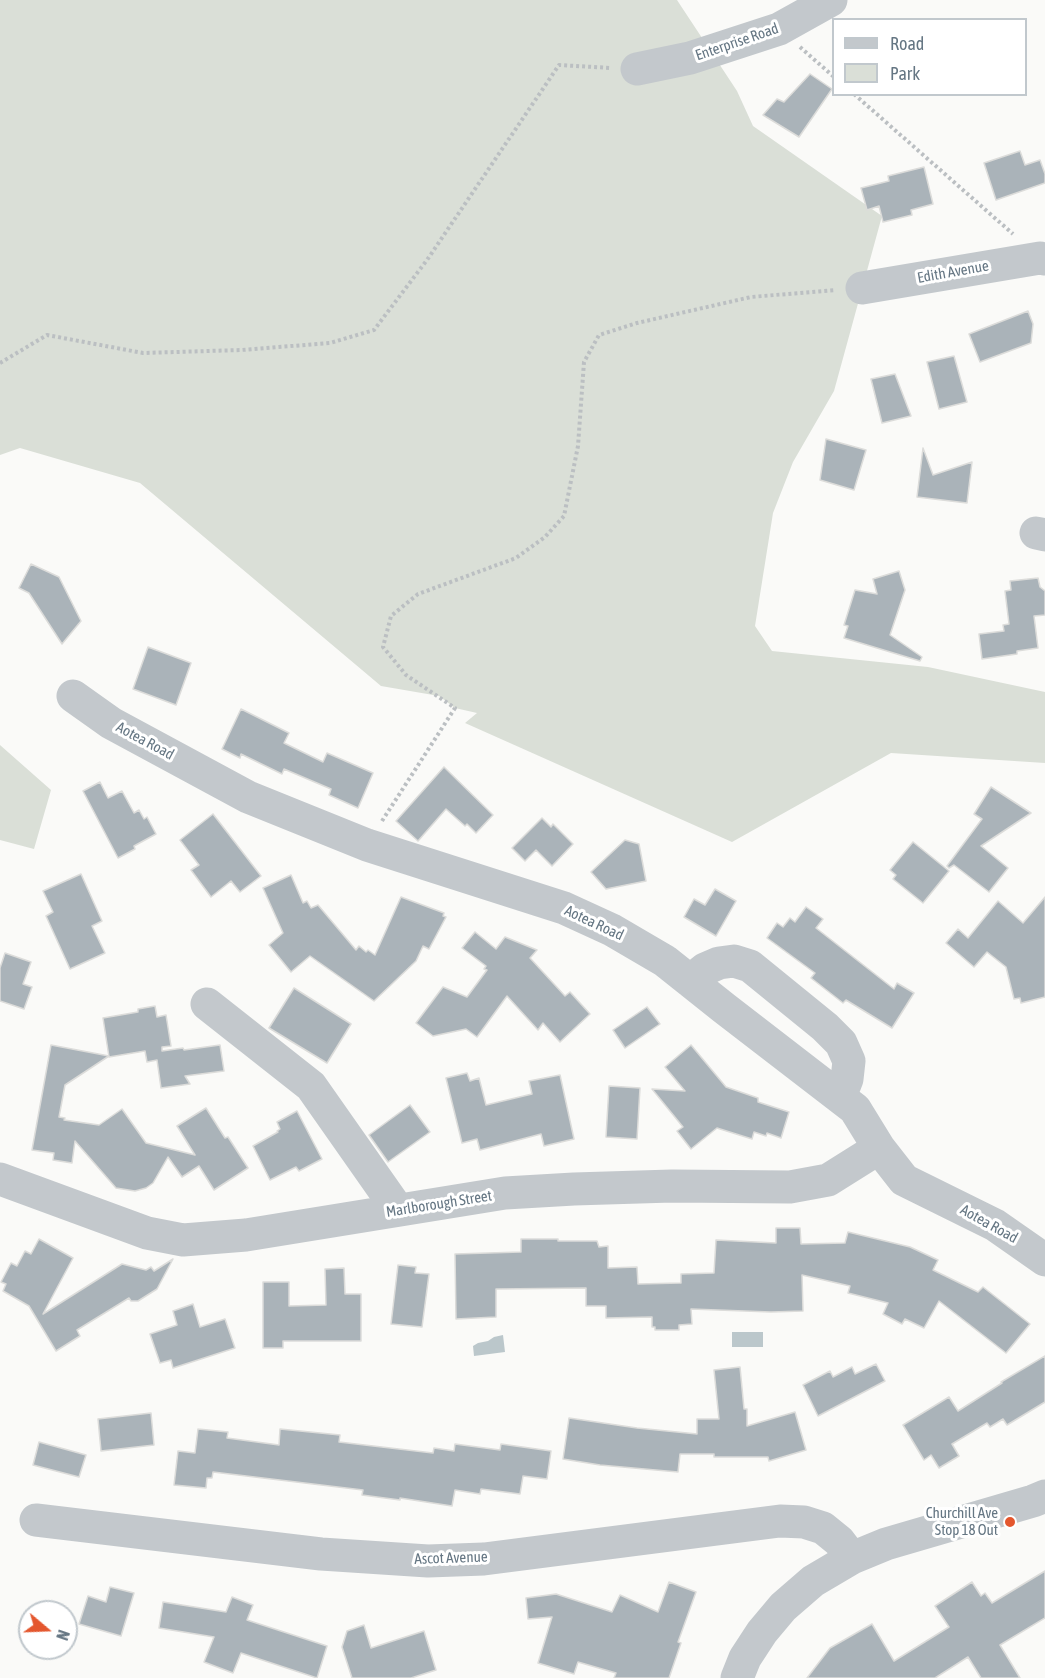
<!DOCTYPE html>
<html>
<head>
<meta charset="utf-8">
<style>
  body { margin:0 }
  #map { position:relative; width:1045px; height:1678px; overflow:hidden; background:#fafaf8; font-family:"Asap Condensed",sans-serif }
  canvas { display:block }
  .legend { position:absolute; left:832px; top:18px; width:195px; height:78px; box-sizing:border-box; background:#fff; border:2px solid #c1c8cd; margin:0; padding:8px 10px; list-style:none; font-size:18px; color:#657683 }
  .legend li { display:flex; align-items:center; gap:12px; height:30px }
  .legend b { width:30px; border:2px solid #c1c8cd }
  .north { position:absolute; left:18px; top:1600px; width:60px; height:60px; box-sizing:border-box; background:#fff; border:2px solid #c1c8cd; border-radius:50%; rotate:109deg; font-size:16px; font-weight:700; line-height:24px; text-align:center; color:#657683 }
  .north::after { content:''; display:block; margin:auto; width:21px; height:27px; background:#e4572e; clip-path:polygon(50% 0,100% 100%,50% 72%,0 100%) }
</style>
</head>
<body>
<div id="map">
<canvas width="1045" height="1678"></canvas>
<ul class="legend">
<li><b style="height:8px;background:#c3c8cc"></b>Road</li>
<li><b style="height:16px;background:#dadfd7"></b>Park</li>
</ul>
<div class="north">N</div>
</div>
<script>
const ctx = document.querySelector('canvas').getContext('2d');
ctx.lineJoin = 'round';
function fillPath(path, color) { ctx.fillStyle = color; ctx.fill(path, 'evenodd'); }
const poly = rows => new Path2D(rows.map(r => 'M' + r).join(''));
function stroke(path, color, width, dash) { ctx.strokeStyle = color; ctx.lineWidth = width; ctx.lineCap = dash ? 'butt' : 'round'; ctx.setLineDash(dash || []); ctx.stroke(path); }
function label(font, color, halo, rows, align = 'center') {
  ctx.font = font + ' "Asap Condensed",sans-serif'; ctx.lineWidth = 6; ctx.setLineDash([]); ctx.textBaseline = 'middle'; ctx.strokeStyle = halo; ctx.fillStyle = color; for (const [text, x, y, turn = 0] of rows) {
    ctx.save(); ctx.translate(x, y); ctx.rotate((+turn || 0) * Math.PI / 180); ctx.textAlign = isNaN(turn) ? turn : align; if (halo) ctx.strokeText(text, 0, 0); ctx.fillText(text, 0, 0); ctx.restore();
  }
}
const green = poly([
  [0,0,677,0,737,91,753,126,882,216,834,391,793,462,773,513,755,626,772,651,928,667,1045,692,1045,763,891,753,732,842,465,723,477,713,455,708,439,696,381,686,140,483,20,448,0,455],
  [0,745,51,790,34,849,0,840]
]);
const water = poly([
  [732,1332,763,1332,763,1347,732,1347],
  [503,1335,505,1352,474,1356,473,1346,478,1343,488,1341,494,1337]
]);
const building = poly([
  [810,74,832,89,799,137,763,115,777,99,784,102,810,74],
  [1020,151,1025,165,1040,160,1045,174,1045,183,996,200,984,163,1020,151],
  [924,167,933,204,911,210,912,215,883,222,879,206,867,210,861,188,889,181,888,176,924,167],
  [1028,311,1033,324,1031,343,980,362,969,334,1028,311],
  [954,356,967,402,939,409,927,362,954,356],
  [895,374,911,416,882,423,871,379,895,374],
  [826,439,866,450,854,490,820,480,826,439],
  [923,448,933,475,972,462,967,503,917,497,923,448],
  [31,564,59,577,81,621,62,644,29,593,19,588,31,564],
  [899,571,905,590,890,635,922,657,920,661,844,638,848,626,844,625,855,590,877,594,873,579,899,571],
  [1038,578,1040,587,1045,591,1045,615,1034,616,1038,648,1017,651,1017,654,982,659,979,634,1004,631,1003,625,1009,624,1005,591,1011,590,1010,581,1038,578],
  [148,647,191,663,176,705,133,689,148,647],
  [241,709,289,733,284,743,323,762,327,753,373,773,358,808,329,795,331,789,284,769,282,774,241,754,240,758,222,749,241,709],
  [444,767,493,815,476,833,467,824,465,826,446,809,418,841,396,821,444,767],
  [100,782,108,798,122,791,134,813,139,810,144,819,147,817,156,834,134,846,135,849,118,858,83,791,100,782],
  [991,787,1031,813,981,846,1008,868,989,892,954,865,949,868,947,866,982,819,974,814,991,787],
  [213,814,261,876,240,892,231,881,211,897,191,870,199,865,180,840,213,814],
  [542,818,551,827,553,824,573,844,552,866,536,850,525,861,512,848,542,818],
  [625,840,639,844,646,881,606,889,591,872,625,840],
  [913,842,949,871,923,903,893,879,896,875,890,870,913,842],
  [81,874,102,921,92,926,105,953,70,969,46,916,53,912,43,891,81,874],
  [291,875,303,903,307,901,311,908,318,905,356,950,359,946,366,952,368,950,375,955,401,897,444,913,443,916,446,917,429,949,423,946,416,961,374,1001,310,956,291,972,269,945,283,933,263,888,291,875],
  [715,889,736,901,716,936,684,917,694,899,705,905,715,889],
  [1045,897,1045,997,1021,1003,1020,998,1014,999,1006,967,987,952,974,967,946,943,958,929,968,938,998,901,1023,923,1045,897],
  [806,907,823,919,816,928,894,989,897,983,914,993,892,1028,846,1000,843,1003,811,978,815,973,767,938,777,923,783,927,790,918,795,922,806,907],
  [475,932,496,949,505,937,537,950,530,958,565,996,570,992,590,1014,560,1042,543,1023,538,1030,507,996,477,1037,466,1029,433,1036,416,1023,443,987,467,997,487,970,484,969,486,966,462,948,475,932],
  [5,953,31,962,23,984,32,987,24,1009,0,1001,0,968,5,953],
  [294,988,351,1024,327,1063,269,1028,294,988],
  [155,1006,157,1017,166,1015,171,1046,162,1047,162,1051,183,1048,184,1050,220,1045,224,1071,185,1076,190,1084,161,1088,157,1060,147,1062,145,1051,109,1057,103,1018,138,1012,138,1009,155,1006],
  [647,1007,660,1024,625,1048,613,1030,647,1007],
  [51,1045,109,1056,65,1085,59,1117,65,1118,64,1120,99,1125,122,1109,146,1143,195,1155,177,1126,206,1108,225,1138,228,1137,248,1168,214,1190,199,1166,182,1177,168,1157,153,1183,146,1188,135,1191,116,1188,75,1141,72,1163,53,1160,54,1153,32,1150,51,1045],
  [691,1045,726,1087,758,1098,758,1102,789,1112,781,1138,767,1133,766,1136,754,1132,752,1139,717,1128,691,1149,677,1131,683,1127,652,1089,685,1091,665,1067,691,1045],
  [467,1073,470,1081,479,1078,486,1105,532,1094,529,1081,560,1075,574,1139,544,1146,541,1134,480,1150,477,1139,462,1143,446,1078,467,1073],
  [609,1086,640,1088,637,1139,606,1137,609,1086],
  [410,1105,430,1132,388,1162,369,1135,410,1105],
  [297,1111,322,1159,299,1171,296,1167,270,1180,253,1146,278,1132,277,1131,280,1129,277,1122,297,1111],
  [776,1228,800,1228,801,1244,845,1243,848,1232,910,1247,938,1260,933,1270,978,1292,983,1287,1030,1324,1006,1353,939,1301,924,1328,905,1319,902,1324,883,1314,888,1303,848,1293,850,1286,802,1275,803,1311,771,1312,691,1309,692,1324,679,1325,679,1330,655,1330,655,1327,652,1327,652,1317,606,1318,606,1306,586,1306,586,1288,496,1289,496,1317,456,1319,455,1254,521,1252,521,1239,558,1239,558,1241,597,1241,599,1247,608,1246,608,1268,637,1267,638,1284,681,1283,681,1274,714,1273,716,1240,776,1243,776,1228],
  [39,1239,73,1258,43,1314,122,1264,146,1270,151,1267,154,1271,173,1259,157,1289,138,1301,131,1301,129,1298,77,1330,80,1336,56,1351,29,1306,3,1291,6,1284,1,1282,11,1263,17,1266,25,1251,31,1254,39,1239],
  [398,1265,416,1267,415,1273,429,1274,422,1327,391,1324,398,1265],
  [344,1268,345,1294,361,1294,361,1341,283,1341,283,1348,263,1348,263,1282,289,1282,289,1306,326,1305,325,1269,344,1268],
  [193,1304,200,1327,225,1319,235,1348,173,1368,171,1360,160,1363,150,1334,177,1325,173,1311,193,1304],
  [1045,1356,1045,1402,1007,1425,1003,1419,990,1427,987,1423,952,1444,959,1456,939,1468,931,1455,924,1460,903,1425,949,1397,958,1411,1002,1383,1001,1382,1045,1356],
  [876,1364,885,1381,818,1416,803,1385,830,1371,833,1377,852,1367,855,1374,876,1364],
  [740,1367,744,1409,747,1409,747,1426,795,1412,806,1450,769,1461,768,1457,714,1457,714,1454,680,1454,678,1472,600,1465,563,1459,569,1418,637,1428,697,1434,697,1419,719,1419,714,1370,740,1367],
  [151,1413,154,1445,101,1451,98,1419,151,1413],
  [198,1429,228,1432,227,1438,279,1445,280,1429,340,1435,339,1442,433,1453,434,1448,454,1451,455,1444,500,1450,501,1444,551,1451,547,1479,523,1476,520,1494,481,1489,480,1494,455,1490,452,1506,400,1498,400,1500,362,1495,363,1490,213,1472,212,1478,207,1478,206,1488,174,1485,178,1451,195,1453,198,1429],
  [39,1442,86,1455,79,1477,33,1465,39,1442],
  [1045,1571,1045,1618,1000,1645,1020,1678,981,1678,968,1657,935,1678,807,1678,830,1648,872,1624,894,1661,949,1627,935,1606,972,1582,981,1596,985,1593,992,1603,1045,1571],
  [669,1582,696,1592,678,1642,681,1643,669,1678,614,1678,616,1673,578,1662,574,1674,538,1663,552,1617,528,1619,526,1598,556,1594,612,1612,620,1595,658,1612,669,1582],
  [110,1587,134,1593,121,1636,79,1624,88,1596,106,1602,110,1587],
  [232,1597,253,1605,247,1620,327,1646,317,1678,241,1653,233,1673,204,1662,214,1637,159,1628,163,1602,226,1612,232,1597],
  [364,1625,371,1648,424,1631,436,1670,411,1678,352,1678,342,1647,347,1631,364,1625]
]);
const path = poly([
  [800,47,834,77],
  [854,94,1013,234],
  [0,363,47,335,143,353,241,350,330,343,374,330,427,260,559,65,611,68],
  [382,821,455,708,406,675,383,647,391,616,418,594,516,558,545,537,564,516,578,446,584,362,599,335,637,323,751,297,835,290]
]);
const minor = poly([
  [637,69,690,58,779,29,831,0],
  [862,288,1040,258,1045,259],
  [1036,533,1045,535],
  [73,696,111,723,248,797,367,845,564,908,612,930,665,961,724,1008,855,1109,879,1148,904,1180,995,1225,1045,1260],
  [690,981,705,969,719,963,734,961,750,966,825,1027,841,1043,849,1061,847,1079,840,1097],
  [207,1004,311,1086,398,1210],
  [0,1179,147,1233,183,1240,246,1235,505,1193,574,1189,672,1186,790,1187,828,1180,879,1148],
  [36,1520,321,1554,428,1561,484,1559,780,1521,804,1522,823,1528,839,1541,852,1558],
  [737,1678,745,1658,762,1632,783,1607,813,1581,852,1558,886,1544,1033,1501,1045,1496]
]);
const markers = [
  [1010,1522,6,"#e4572e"]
];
const streetNames = [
  ["Enterprise Road",737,42,-19],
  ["Edith Avenue",953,272,-10],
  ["Aotea Road",145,741,28],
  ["Aotea Road",594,923,25],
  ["Marlborough Street",439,1204,-9],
  ["Aotea Road",989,1224,29],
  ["Ascot Avenue",451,1558,-2]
];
const poiNames = [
  ["Churchill Ave",998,1513],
  ["Stop 18 Out",998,1530]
];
fillPath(green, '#dadfd7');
fillPath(water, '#bbc7cb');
fillPath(building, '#aab3b9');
stroke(building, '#dcdcda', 1.5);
stroke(path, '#bbbfc2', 4, [3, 3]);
stroke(minor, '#c3c8cc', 33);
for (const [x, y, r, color] of markers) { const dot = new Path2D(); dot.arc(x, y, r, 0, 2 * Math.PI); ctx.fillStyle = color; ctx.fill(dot); stroke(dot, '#fff', 2); }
label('15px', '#657683', '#fff', streetNames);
label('15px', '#657683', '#fff', poiNames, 'right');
</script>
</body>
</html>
